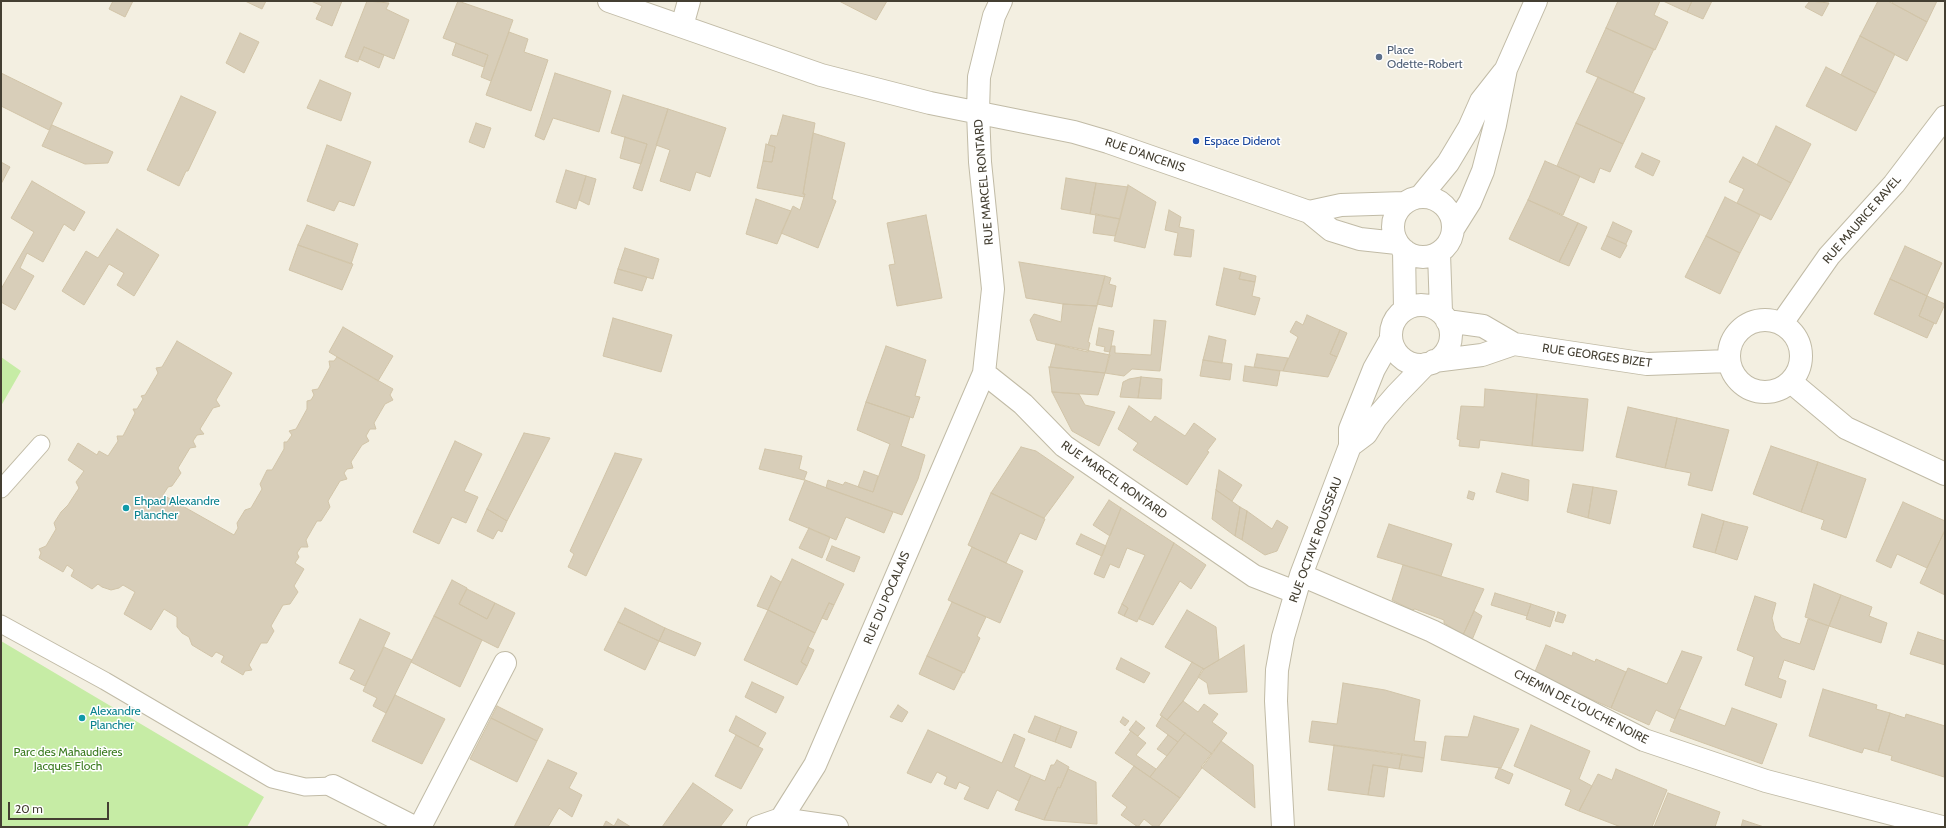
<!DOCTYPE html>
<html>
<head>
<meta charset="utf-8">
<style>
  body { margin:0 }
  #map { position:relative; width:1946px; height:828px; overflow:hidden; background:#f3efe1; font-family:Cabin,sans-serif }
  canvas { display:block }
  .frame { position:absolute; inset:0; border:2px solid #443f32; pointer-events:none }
  .scale { position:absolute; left:8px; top:802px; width:101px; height:18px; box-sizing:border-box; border:2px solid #443f32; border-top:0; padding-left:5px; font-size:12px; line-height:14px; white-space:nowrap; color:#443f32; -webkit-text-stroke:3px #fff; paint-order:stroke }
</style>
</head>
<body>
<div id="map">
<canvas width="1946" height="828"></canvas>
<div class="frame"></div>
<div class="scale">20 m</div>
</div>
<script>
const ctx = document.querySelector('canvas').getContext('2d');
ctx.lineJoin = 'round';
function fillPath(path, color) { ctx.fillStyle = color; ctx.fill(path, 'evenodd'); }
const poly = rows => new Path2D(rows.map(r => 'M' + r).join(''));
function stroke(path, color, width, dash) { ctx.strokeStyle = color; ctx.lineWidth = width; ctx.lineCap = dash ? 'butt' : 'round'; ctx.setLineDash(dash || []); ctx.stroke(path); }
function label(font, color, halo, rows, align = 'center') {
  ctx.font = font + ' Cabin,sans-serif'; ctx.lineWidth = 3; ctx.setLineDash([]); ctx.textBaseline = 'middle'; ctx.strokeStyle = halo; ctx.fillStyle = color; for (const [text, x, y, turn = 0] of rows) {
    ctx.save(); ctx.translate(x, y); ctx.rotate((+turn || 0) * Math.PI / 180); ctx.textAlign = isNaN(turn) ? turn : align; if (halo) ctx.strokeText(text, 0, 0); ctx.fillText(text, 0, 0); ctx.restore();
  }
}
const green = poly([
  [1,357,21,371,1,406],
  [1,641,264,797,247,827,1,827]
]);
const building = poly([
  [113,1,133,1,125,17,109,9,113,1],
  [245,1,266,1,262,9,245,1],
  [311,1,342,1,332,26,316,19,322,6,311,1],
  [367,1,389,3,386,9,409,20,394,59,364,47,358,62,345,57,367,1],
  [458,1,513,20,491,81,481,77,488,55,443,38,458,1],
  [839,1,887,1,876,20,839,1],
  [1618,1,1660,1,1654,15,1668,22,1655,50,1606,28,1618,1],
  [1663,1,1692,1,1687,12,1663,1],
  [1692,1,1712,1,1703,19,1687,12,1692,1],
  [1810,1,1829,3,1822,16,1805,7,1810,1],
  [1878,1,1888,1,1927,22,1907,61,1860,36,1878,1],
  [1893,1,1937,1,1927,22,1892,3,1893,1],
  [1606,28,1654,49,1633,93,1586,72,1606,28],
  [509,32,528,39,524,52,548,60,531,111,486,95,509,32],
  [240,33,259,42,244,73,226,63,240,33],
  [1860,36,1895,54,1876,93,1841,75,1860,36],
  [456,43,488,55,484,67,452,55,456,43],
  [364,47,384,55,379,68,359,59,364,47],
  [1826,67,1876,93,1856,131,1806,106,1826,67],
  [1,73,62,103,49,130,1,106,1,73],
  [555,73,611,91,599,132,553,118,544,140,535,136,555,73],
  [1598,77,1645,98,1623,144,1576,123,1598,77],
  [320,80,351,93,341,121,307,108,320,80],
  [623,95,668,109,642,191,633,188,647,144,611,133,623,95],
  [181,96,216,112,188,171,186,171,179,186,147,170,181,96],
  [668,109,726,128,710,177,696,172,690,191,660,181,670,150,656,145,668,109],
  [783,115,815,123,803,194,805,194,804,197,757,188,763,161,772,162,775,147,768,145,771,135,777,136,783,115],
  [476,123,491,128,484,148,469,142,476,123],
  [1576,123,1623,144,1610,172,1600,168,1594,183,1557,166,1576,123],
  [52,125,113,152,108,163,85,164,42,146,52,125],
  [1776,126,1811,144,1791,183,1757,165,1776,126],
  [813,133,845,143,832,199,836,201,818,248,781,233,793,206,800,210,804,197,805,194,803,194,813,133],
  [625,137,647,144,641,164,620,158,625,137],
  [766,144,775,147,772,162,763,161,766,144],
  [327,145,371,162,354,206,339,201,334,211,307,201,327,145],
  [1642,153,1660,161,1653,176,1635,167,1642,153],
  [1743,157,1791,183,1771,220,1737,203,1744,189,1729,182,1743,157],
  [1545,161,1580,176,1563,215,1528,200,1545,161],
  [1,162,10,167,1,184,1,162],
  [566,170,586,176,576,209,556,202,566,170],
  [586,176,596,179,589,205,579,200,586,176],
  [1066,178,1096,183,1090,214,1061,209,1066,178],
  [32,181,85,212,74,231,64,224,43,262,27,253,20,268,34,276,15,310,1,302,1,289,34,232,11,218,32,181],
  [1096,183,1128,187,1120,219,1090,214,1096,183],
  [1128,185,1156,202,1145,248,1114,241,1128,185],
  [1725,197,1760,215,1740,253,1706,236,1725,197],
  [756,199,791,211,777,244,746,234,756,199],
  [1528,200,1578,223,1559,262,1509,239,1528,200],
  [1169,210,1181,217,1179,227,1194,230,1191,257,1174,255,1178,233,1165,230,1169,210],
  [1096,214,1120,219,1115,236,1093,233,1096,214],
  [926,215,942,298,897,306,889,265,895,264,887,223,926,215],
  [1613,222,1632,231,1626,244,1607,236,1613,222],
  [1578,223,1587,227,1569,266,1559,262,1578,223],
  [307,225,358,244,351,264,298,245,307,225],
  [117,229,159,255,134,296,117,285,124,273,109,264,84,305,62,291,86,251,98,258,117,229],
  [1607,236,1627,245,1620,258,1601,249,1607,236],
  [1706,236,1740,253,1720,294,1685,277,1706,236],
  [298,245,353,264,342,290,289,270,298,245],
  [1905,246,1942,263,1927,296,1890,279,1905,246],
  [625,248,659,259,653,279,618,269,625,248],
  [1019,262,1105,276,1097,306,1063,304,1026,298,1019,262],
  [1224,268,1241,272,1239,279,1255,282,1252,296,1260,298,1255,315,1216,305,1224,268],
  [618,269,647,277,642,291,614,283,618,269],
  [1241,272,1256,276,1255,282,1239,279,1241,272],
  [1105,276,1111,278,1109,284,1116,286,1112,307,1097,304,1105,276],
  [1890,279,1927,296,1919,316,1934,323,1927,338,1874,314,1890,279],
  [1927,296,1945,304,1936,324,1919,316,1927,296],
  [1063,304,1097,306,1088,342,1090,343,1088,352,1037,340,1030,320,1034,314,1061,322,1063,304],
  [1307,315,1340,330,1330,354,1337,357,1328,377,1283,371,1298,337,1290,332,1296,321,1303,325,1307,315],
  [613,318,672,335,661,372,603,356,613,318],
  [1154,320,1166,321,1160,371,1132,369,1124,376,1105,373,1111,346,1115,346,1115,353,1151,355,1154,320],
  [343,327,393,356,378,381,329,352,343,327],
  [1099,328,1114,331,1110,352,1104,351,1105,347,1096,345,1099,328],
  [1340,330,1347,333,1337,357,1330,354,1340,330],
  [1209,336,1226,340,1222,363,1203,360,1209,336],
  [177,341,232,373,216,400,220,406,213,408,200,429,204,434,197,435,193,441,196,447,190,448,178,468,181,473,172,486,168,487,163,495,234,535,238,528,237,523,245,510,251,508,262,489,260,484,267,470,272,470,284,449,284,442,287,442,292,435,289,431,296,429,307,409,307,401,311,400,314,395,312,390,318,389,330,367,329,361,334,361,337,357,393,389,390,395,393,400,385,404,374,423,376,429,370,429,366,436,369,441,362,445,351,462,353,468,347,469,344,473,347,479,340,481,328,501,330,507,321,521,317,521,306,540,308,547,301,547,297,553,299,557,295,563,304,569,294,586,298,592,290,604,283,605,271,626,274,631,267,643,261,643,249,665,252,670,245,671,243,675,221,662,224,656,216,652,212,657,192,645,189,637,182,633,177,627,177,617,164,609,151,630,124,614,135,592,123,585,119,588,111,590,102,587,98,584,92,589,71,576,74,570,67,565,63,572,39,558,41,553,39,549,46,546,56,529,54,523,61,512,68,505,79,488,76,482,84,471,68,460,78,443,97,455,99,451,108,456,118,441,117,436,123,436,135,413,133,409,137,409,143,399,141,396,145,395,158,373,156,368,162,367,177,341],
  [1056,344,1110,355,1105,373,1050,367,1056,344],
  [886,346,926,360,915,396,920,397,913,418,866,402,886,346],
  [1257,354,1288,358,1283,371,1254,367,1257,354],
  [1203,360,1232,364,1230,380,1200,376,1203,360],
  [1245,366,1280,371,1277,386,1243,381,1245,366],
  [1049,367,1105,373,1098,395,1052,392,1049,367],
  [1141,377,1162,379,1161,399,1138,398,1141,377],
  [1141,377,1138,398,1120,397,1123,382,1129,379,1141,377],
  [1485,389,1537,394,1532,446,1480,440,1479,448,1459,446,1460,440,1457,439,1461,406,1484,407,1485,389],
  [1052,392,1079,394,1085,405,1115,412,1099,446,1072,431,1052,392],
  [1537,394,1588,399,1583,451,1532,446,1537,394],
  [866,402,910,417,901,446,925,455,918,479,902,515,826,488,828,480,843,485,845,482,873,492,890,444,857,430,866,402],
  [1129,406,1151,422,1155,416,1185,436,1194,423,1216,439,1207,451,1209,452,1187,485,1133,450,1138,443,1118,429,1129,406],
  [1628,407,1677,418,1665,468,1616,457,1628,407],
  [1677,418,1729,430,1712,491,1688,485,1691,473,1665,468,1677,418],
  [524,433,550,438,507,521,487,509,524,433],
  [455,441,482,454,464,491,478,497,466,523,452,517,439,544,413,532,455,441],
  [1771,446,1818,462,1801,512,1753,494,1771,446],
  [1021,447,1036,451,1074,477,1044,518,991,493,1021,447],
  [765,449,802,456,799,469,807,472,804,480,759,469,765,449],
  [615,453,642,459,586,576,568,567,574,554,570,551,615,453],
  [1818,462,1866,479,1846,538,1821,529,1824,520,1801,512,1818,462],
  [1219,470,1242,485,1232,501,1216,490,1219,470],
  [864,471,878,476,873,492,858,487,864,471],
  [1502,473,1529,480,1528,501,1496,492,1502,473],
  [805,480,893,512,884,533,846,517,836,540,789,520,805,480],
  [1573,484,1593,487,1588,518,1567,512,1573,484],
  [1593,487,1617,491,1610,524,1588,518,1593,487],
  [1216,490,1240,507,1235,536,1212,519,1216,490],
  [1469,491,1475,493,1473,500,1467,498,1469,491],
  [991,493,1045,519,1036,540,1020,533,1006,563,968,545,991,493],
  [1109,500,1121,508,1110,536,1093,525,1109,500],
  [1903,502,1945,521,1945,530,1927,568,1897,554,1891,568,1876,561,1903,502],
  [1240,507,1247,511,1242,540,1235,536,1240,507],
  [1121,508,1174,543,1137,622,1124,616,1128,608,1122,604,1145,555,1127,548,1119,568,1110,564,1104,578,1094,574,1121,508],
  [487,509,507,521,502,532,498,530,493,539,477,531,487,509],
  [1247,511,1272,529,1277,520,1288,527,1277,551,1265,555,1242,540,1247,511],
  [1702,514,1724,521,1715,553,1693,547,1702,514],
  [1724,521,1748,527,1737,560,1715,553,1724,521],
  [1389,524,1452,544,1441,576,1377,557,1389,524],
  [809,528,830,537,822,558,799,548,809,528],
  [1945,530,1945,595,1920,583,1945,530],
  [1081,534,1106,546,1102,556,1076,544,1081,534],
  [1174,543,1206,565,1191,589,1180,581,1153,625,1139,619,1174,543],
  [832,546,860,557,854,572,826,560,832,546],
  [972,547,1023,571,1000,623,948,600,972,547],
  [792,559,844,584,834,605,829,603,815,633,768,610,792,559],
  [1403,565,1484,589,1463,635,1444,623,1444,620,1415,609,1412,610,1392,600,1403,565],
  [771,576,781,582,768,610,757,606,771,576],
  [452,580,467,588,459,604,487,619,495,603,515,613,498,648,434,616,452,580],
  [1814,584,1841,595,1829,626,1805,617,1814,584],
  [467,589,495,603,487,619,459,604,467,589],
  [1495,593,1531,604,1527,616,1491,605,1495,593],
  [1841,595,1872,607,1869,616,1887,623,1881,643,1829,626,1841,595],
  [1755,596,1776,603,1772,618,1775,630,1782,638,1800,644,1808,619,1829,626,1814,670,1784,660,1778,678,1786,681,1781,698,1745,685,1754,657,1737,650,1755,596],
  [952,602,986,617,977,636,980,638,964,673,927,656,952,602],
  [829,603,834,605,827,620,822,618,829,603],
  [1122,604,1128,608,1124,616,1118,613,1122,604],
  [1531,604,1555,612,1550,627,1526,619,1531,604],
  [625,608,665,628,659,641,618,622,625,608],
  [768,610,815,633,801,662,807,666,797,685,744,660,768,610],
  [1187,610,1216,627,1219,660,1204,669,1165,647,1187,610],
  [1474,611,1482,616,1472,640,1463,635,1474,611],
  [1558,612,1566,615,1563,623,1555,621,1558,612],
  [434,616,482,640,460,687,411,662,434,616],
  [360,619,390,633,365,686,350,679,355,670,339,663,360,619],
  [618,622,659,641,645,670,604,650,618,622],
  [665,628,701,643,695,656,659,641,665,628],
  [1918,632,1945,641,1945,665,1910,654,1918,632],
  [1244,645,1247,692,1209,694,1207,683,1198,677,1202,670,1244,645],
  [1546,645,1572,656,1573,652,1595,662,1596,659,1626,672,1611,708,1534,674,1546,645],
  [384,647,412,660,386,713,373,706,377,698,363,691,384,647],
  [808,647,814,650,807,666,801,662,808,647],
  [1682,651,1702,657,1675,719,1656,710,1649,725,1611,708,1628,668,1667,684,1682,651],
  [927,656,963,672,954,690,919,674,927,656],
  [1121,658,1150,673,1144,683,1116,669,1121,658],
  [1192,662,1204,669,1183,701,1167,720,1160,715,1192,662],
  [752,682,784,697,776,713,745,697,752,682],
  [1343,683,1385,690,1420,700,1414,741,1426,742,1424,758,1309,742,1312,721,1337,724,1343,683],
  [1823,689,1877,705,1876,709,1890,713,1878,752,1864,748,1862,753,1809,736,1823,689],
  [395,695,445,719,422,764,372,741,395,695],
  [1183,701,1198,712,1204,704,1218,714,1212,722,1227,733,1212,754,1167,720,1183,701],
  [898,705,908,712,902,722,890,717,898,705],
  [497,706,543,729,537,741,491,718,497,706],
  [1732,708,1777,724,1762,764,1670,731,1679,709,1725,726,1732,708],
  [1890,713,1905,718,1906,714,1945,726,1944,777,1891,760,1892,756,1878,752,1890,713],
  [736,716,766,733,758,747,729,731,736,716],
  [1035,716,1061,726,1055,742,1028,732,1035,716],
  [1162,716,1185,733,1178,742,1156,726,1162,716],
  [1474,716,1519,729,1501,768,1441,760,1445,736,1468,737,1474,716],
  [1123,717,1129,721,1125,726,1120,722,1123,717],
  [491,718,537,741,517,782,470,759,491,718],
  [1136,721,1145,728,1138,736,1129,730,1136,721],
  [1531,725,1590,751,1579,779,1592,786,1579,811,1565,805,1571,790,1514,766,1531,725],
  [1061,726,1077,732,1071,748,1055,742,1061,726],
  [928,730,1002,763,1014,734,1025,739,1014,767,1031,775,1019,801,997,790,988,809,964,799,970,787,959,782,956,789,944,784,947,777,937,772,931,783,907,773,928,730],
  [1131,731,1146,743,1136,755,1156,769,1150,777,1115,753,1131,731],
  [1185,733,1212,754,1180,798,1150,777,1185,733],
  [736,735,763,749,741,789,715,776,736,735],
  [1168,735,1178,742,1167,756,1157,749,1168,735],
  [1221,741,1253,765,1255,808,1201,767,1221,741],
  [1334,745,1402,754,1399,769,1373,765,1368,795,1328,790,1334,745],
  [1402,754,1424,758,1422,772,1399,769,1402,754],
  [548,760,577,773,569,788,582,795,572,817,559,808,548,827,514,827,548,760],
  [1057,760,1069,767,1060,788,1058,787,1044,820,1015,810,1031,775,1045,781,1051,765,1054,765,1057,760],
  [1373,765,1388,767,1384,797,1368,795,1373,765],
  [1134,766,1180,798,1158,827,1154,827,1144,819,1138,827,1121,815,1127,807,1112,796,1134,766],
  [1499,768,1513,774,1509,784,1495,778,1499,768],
  [1068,769,1096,782,1097,824,1044,820,1058,787,1060,788,1068,769],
  [1616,769,1667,790,1652,827,1621,827,1579,811,1598,774,1612,780,1616,769],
  [693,783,733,810,720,827,662,827,693,783],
  [1668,793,1720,812,1715,827,1654,827,1668,793],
  [618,819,631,827,603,827,606,821,614,826,618,819],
  [1743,820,1764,827,1741,827,1743,820]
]);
const lane = poly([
  [1,489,41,444],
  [1,624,105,681,272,779,305,787,333,786]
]);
const street = poly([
  [609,1,821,75,930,103,1074,132,1108,142,1309,212,1331,230,1360,239,1397,243],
  [682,26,689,1],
  [1420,197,1448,163,1469,128,1481,101,1503,73],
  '1393 227a30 30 0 1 1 60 0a30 30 0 1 1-60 0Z',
  [1309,212,1341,205,1404,203],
  [1453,229,1470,202,1483,171,1495,125,1506,69,1536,1],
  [1404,250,1405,309],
  [1439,253,1441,312],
  '1391 335a30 30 0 1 1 60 0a30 30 0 1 1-60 0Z',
  '1729 356a36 36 0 1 1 72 0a36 36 0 1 1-72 0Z',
  [1447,321,1483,326,1514,344,1647,364,1729,361],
  [1782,323,1829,256,1894,184,1945,117],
  [1434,361,1482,355,1514,344],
  [984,373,1023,404,1064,446,1254,576,1295,592],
  [1791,382,1846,428,1945,474],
  [1350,446,1366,434,1376,418,1396,395,1426,364],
  [1301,575,1432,631,1644,740,1766,781,1942,827],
  [333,786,414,827],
  [781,819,815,765,984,373,993,289,980,162,978,112,979,77,994,16,1001,1],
  [420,827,505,663],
  [758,827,781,819,837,827],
  [1283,827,1276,701,1277,670,1283,637,1301,575,1350,446,1350,429,1374,369,1391,339]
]);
const markers = [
  [1379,57,4,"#5c6f8a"],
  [1196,141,4,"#1a4fb4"],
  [126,508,4,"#0f9aa8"],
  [82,718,4,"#0f9aa8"]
];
const serviceNames = [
  ["Place",1387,50],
  ["Odette-Robert",1387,64]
];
const transitNames = [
  ["Espace Diderot",1204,141]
];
const streetNames = [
  ["RUE D'ANCENIS",1145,155,19],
  ["RUE MARCEL RONTARD",984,182,-95],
  ["RUE MAURICE RAVEL",1862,220,-49],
  ["RUE GEORGES BIZET",1597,356,8],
  ["RUE MARCEL RONTARD",1114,480,35],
  ["RUE OCTAVE ROUSSEAU",1316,540,-70],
  ["RUE DU POCALAIS",887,598,-67],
  ["CHEMIN DE L'OUCHE NOIRE",1581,707,27]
];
const cultureNames = [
  ["Ehpad Alexandre",134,501],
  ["Plancher",134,515],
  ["Alexandre",90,711],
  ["Plancher",90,725]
];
const parkNames = [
  ["Parc des Mahaudières",68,752],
  ["Jacques Floch",68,766]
];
fillPath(green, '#c6eca5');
fillPath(building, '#d8ceb9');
stroke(building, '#d1c4a8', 1);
stroke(lane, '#c1bba6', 19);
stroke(street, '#c1bba6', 24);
stroke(lane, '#fff', 17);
stroke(street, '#fff', 22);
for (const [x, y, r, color] of markers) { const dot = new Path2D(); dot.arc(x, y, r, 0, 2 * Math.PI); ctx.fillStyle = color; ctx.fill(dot); stroke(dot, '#fff', 1.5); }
label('12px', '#4e5e75', '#fff', serviceNames, 'left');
label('12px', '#164399', '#fff', transitNames, 'left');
label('12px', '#443f32', '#fff', streetNames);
label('12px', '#0d838f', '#fff', cultureNames, 'left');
label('12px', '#3b7b20', '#fff', parkNames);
</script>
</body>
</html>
